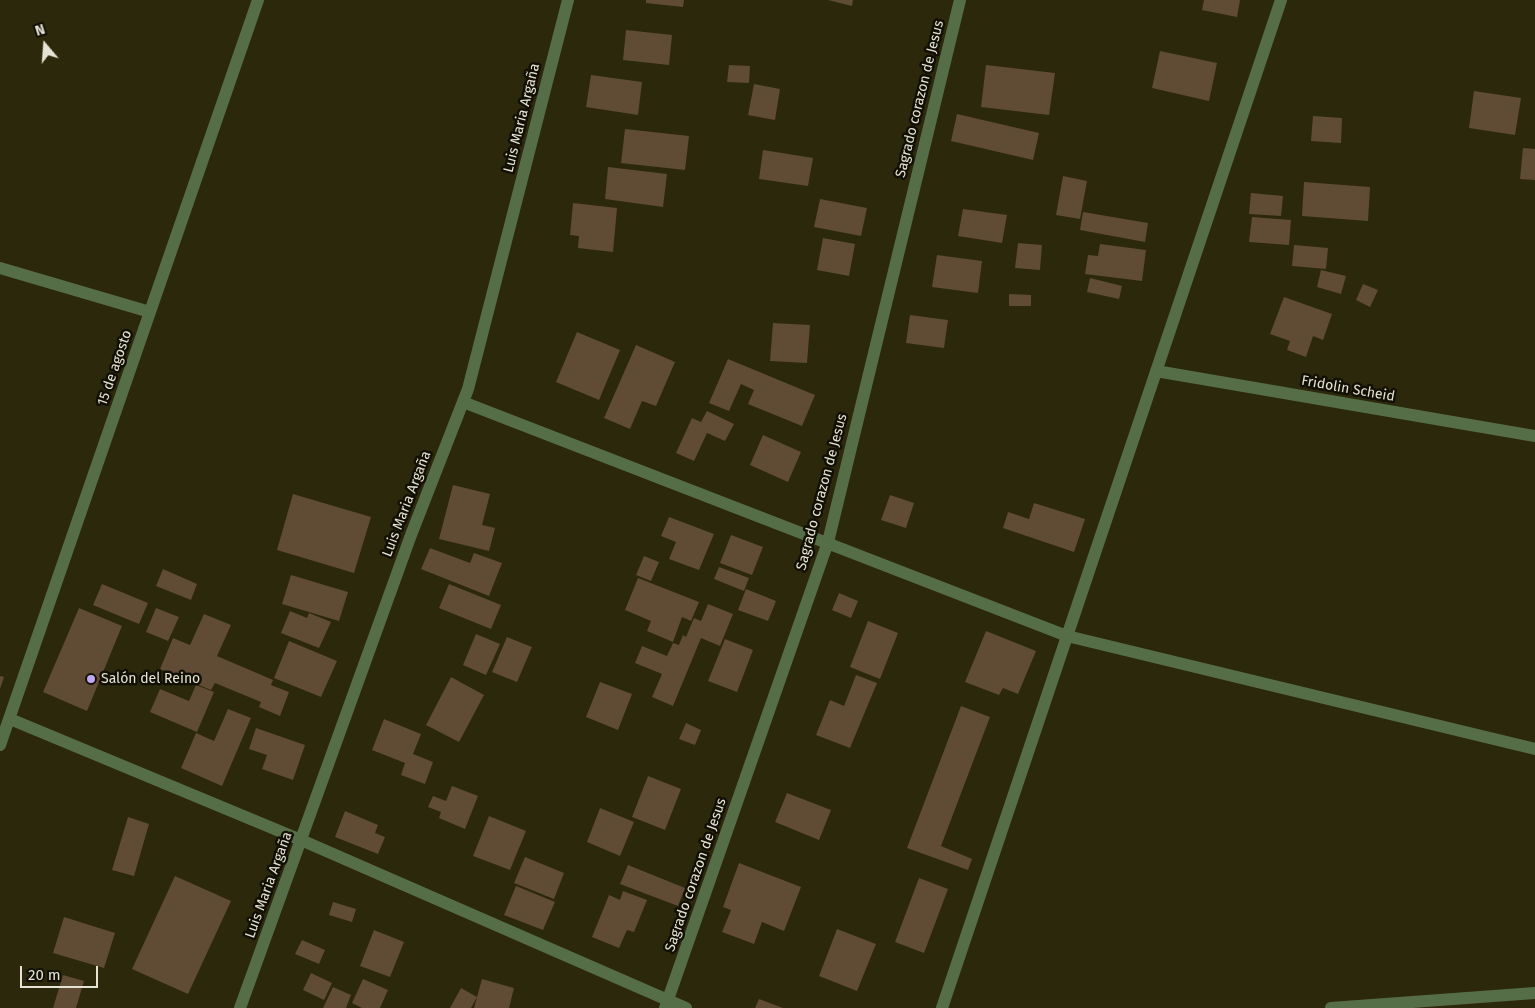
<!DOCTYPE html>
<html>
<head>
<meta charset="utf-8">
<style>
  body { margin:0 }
  #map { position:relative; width:1535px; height:1008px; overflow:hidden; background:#2c280c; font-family:"Fira Sans",sans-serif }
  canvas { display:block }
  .north { position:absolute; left:20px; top:20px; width:50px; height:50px; -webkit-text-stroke:4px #121005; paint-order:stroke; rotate:342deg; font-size:14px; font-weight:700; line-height:20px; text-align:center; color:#e5e3d3 }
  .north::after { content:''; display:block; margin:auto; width:18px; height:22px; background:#e5e3d3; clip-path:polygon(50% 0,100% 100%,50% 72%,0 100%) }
  .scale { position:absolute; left:20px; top:966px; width:78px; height:22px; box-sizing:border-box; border:2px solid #e5e3d3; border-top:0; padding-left:6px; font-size:15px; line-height:18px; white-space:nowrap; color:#e5e3d3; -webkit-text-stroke:4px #121005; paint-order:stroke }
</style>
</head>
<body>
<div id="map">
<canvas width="1535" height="1008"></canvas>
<div class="north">N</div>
<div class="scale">20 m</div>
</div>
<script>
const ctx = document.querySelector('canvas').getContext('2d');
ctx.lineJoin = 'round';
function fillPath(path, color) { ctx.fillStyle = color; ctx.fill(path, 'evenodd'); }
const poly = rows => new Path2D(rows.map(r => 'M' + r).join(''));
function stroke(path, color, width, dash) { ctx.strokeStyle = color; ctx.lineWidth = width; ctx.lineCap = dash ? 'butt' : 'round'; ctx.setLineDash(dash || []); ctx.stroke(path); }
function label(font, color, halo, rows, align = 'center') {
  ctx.font = font + ' "Fira Sans",sans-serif'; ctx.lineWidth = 5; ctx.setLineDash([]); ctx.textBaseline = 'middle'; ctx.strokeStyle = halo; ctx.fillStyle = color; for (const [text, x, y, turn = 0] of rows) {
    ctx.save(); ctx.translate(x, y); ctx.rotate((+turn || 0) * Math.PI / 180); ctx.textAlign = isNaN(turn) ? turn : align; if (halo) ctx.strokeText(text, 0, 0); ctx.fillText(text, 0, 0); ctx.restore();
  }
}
const building = poly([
  [646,0,684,0,683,7,646,3],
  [828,0,853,0,852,6],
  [1204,0,1240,0,1237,17,1202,10],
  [626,30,672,35,669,65,623,60],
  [1160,51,1217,63,1209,101,1152,88],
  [729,65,750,66,749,83,727,82],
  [986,65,1055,73,1049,115,981,107],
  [591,75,642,82,638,115,586,107],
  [754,84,780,89,775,120,748,115],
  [1474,91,1521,98,1515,135,1469,128],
  [957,114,1039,133,1033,160,951,141],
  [1313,116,1342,118,1341,143,1311,141],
  [625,129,689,136,685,170,621,163],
  [1523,148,1535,149,1535,180,1520,179],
  [763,150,813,158,808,186,759,179],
  [608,167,667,174,663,207,605,199],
  [1063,176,1087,181,1080,219,1056,215],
  [1304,182,1370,187,1368,221,1302,216],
  [1251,193,1283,196,1281,216,1249,214],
  [820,199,867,208,861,236,814,227],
  [573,203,617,208,613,252,578,248,579,236,570,235],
  [963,209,1007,215,1002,243,958,236],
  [1083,212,1148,223,1145,242,1080,230],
  [1252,217,1291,220,1289,245,1249,242],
  [823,238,855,244,849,276,817,270],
  [1018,243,1042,245,1040,270,1015,268],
  [1100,244,1146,250,1142,281,1085,274,1088,255,1098,256],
  [1294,245,1328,248,1326,269,1292,266],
  [937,255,982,261,978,293,932,287],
  [1321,270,1346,276,1341,294,1317,287],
  [1090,278,1122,286,1119,299,1087,292],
  [1363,284,1378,290,1370,307,1356,300],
  [1009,294,1031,295,1031,306,1009,306],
  [1284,297,1332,314,1323,340,1313,336,1306,357,1287,350,1290,341,1270,334],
  [910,315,948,320,944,348,906,343],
  [773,323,810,325,807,363,770,361],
  [577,332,620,350,599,400,556,382],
  [636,345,675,362,656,406,642,401,630,429,604,418],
  [728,359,815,395,802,426,748,404,754,390,741,384,729,411,709,403],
  [707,411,734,424,725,441,707,433,694,461,676,453,692,418,701,422],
  [763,435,801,452,788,482,750,465],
  [453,485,490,494,482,525,495,528,489,551,439,539],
  [293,494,371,517,354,573,277,550],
  [890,495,914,503,906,528,881,520],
  [1034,503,1085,519,1074,552,1003,528,1008,512,1029,519],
  [669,517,714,534,699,570,669,559,676,542,661,536],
  [731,535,763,547,752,575,720,563],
  [430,548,470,563,474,553,502,563,489,596,421,569],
  [644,556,659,562,651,581,636,575],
  [719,567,749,578,744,591,714,579],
  [163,569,197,584,191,600,156,586],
  [291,575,348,592,339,621,282,604],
  [638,578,699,602,691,621,682,617,673,642,647,631,651,621,625,610],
  [102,584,148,603,139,624,93,605],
  [449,584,501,605,491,629,439,608],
  [746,589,776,601,768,621,738,610],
  [839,593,858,601,851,618,832,610],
  [708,604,733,614,720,646,701,638,673,706,652,697,662,674,635,663,642,646,667,656,673,643,679,645,683,635,686,637,694,618,701,621],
  [79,608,122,626,87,711,43,692],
  [156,608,179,617,168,641,146,632],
  [290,611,307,618,309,613,331,622,319,648,281,633],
  [204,614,231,625,217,656,273,680,271,685,289,692,280,716,259,707,261,702,215,683,211,690,160,669,173,638,190,645],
  [868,621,898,633,880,679,850,667],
  [986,631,1036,651,1018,694,1003,688,999,695,965,682],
  [476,634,500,644,486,675,463,665],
  [507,637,532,647,517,682,492,672],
  [725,639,753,650,737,692,708,681],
  [289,641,337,661,321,697,274,678],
  [856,675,877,683,850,748,816,735,830,700,844,706],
  [0,676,4,677,0,689],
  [451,677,484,695,459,742,426,725],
  [600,682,632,694,618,730,586,717],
  [196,685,214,692,197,732,150,712,160,689,189,701],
  [961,706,990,717,941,846,972,859,968,870,907,848],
  [228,709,251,718,222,786,181,768,196,733,214,741],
  [384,719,421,734,413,754,433,762,425,784,401,775,405,763,372,750],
  [686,723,701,730,695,745,679,739],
  [256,728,305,745,293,780,262,769,267,755,249,749],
  [648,776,681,789,665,830,632,817],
  [452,786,478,796,465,829,439,818,441,812,428,807,433,796,446,801],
  [787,793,831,810,819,840,775,822],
  [600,808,634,822,620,856,587,842],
  [345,811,378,825,375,833,385,837,378,854,335,837],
  [489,816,526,831,510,870,473,856],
  [128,817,149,824,134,876,112,870],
  [525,857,564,873,554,899,514,883],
  [739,863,801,887,784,931,762,922,754,944,722,932,731,910,723,907],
  [628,865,685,888,678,906,620,884],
  [175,876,231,901,188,994,132,969],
  [919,878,948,889,924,953,895,942],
  [516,886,555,902,543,930,504,915],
  [623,891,647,900,634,932,627,930,619,948,592,937,609,895,620,900],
  [333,902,356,909,352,922,329,915],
  [64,917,115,933,104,968,53,953],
  [837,929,876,944,857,991,819,976],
  [374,930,404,942,390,977,360,966],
  [302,940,325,950,319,964,295,954],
  [311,973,332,983,324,1000,303,990],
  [63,975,84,981,76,1008,53,1008],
  [363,979,388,990,380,1008,362,1008,352,1003],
  [482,979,514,988,509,1008,474,1008],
  [333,987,351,995,346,1008,323,1008],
  [461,988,477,997,471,1008,450,1008],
  [759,999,783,1008,755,1008]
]);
const minor = poly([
  [0,268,150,312],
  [1156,371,1535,436],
  [463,402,1067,636,1535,749],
  [10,719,301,840,686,1008],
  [0,745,258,0],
  [240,1008,411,535,468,389,568,0],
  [665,1008,828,542,960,0],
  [942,1008,1281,0],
  [1331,1008,1535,993]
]);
const markers = [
  [91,679,5,"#c0a8f4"]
];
const streetNames = [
  ["Sagrado corazon de Jesus",920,99,-76],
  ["Luis Maria Argaña",522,118,-76],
  ["15 de agosto",115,368,-71],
  ["Fridolin Scheid",1348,389,10],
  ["Sagrado corazon de Jesus",822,492,-75],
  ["Luis Maria Argaña",407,504,-69],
  ["Sagrado corazon de Jesus",696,875,-71],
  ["Luis Maria Argaña",269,885,-70]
];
const poiNames = [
  ["Salón del Reino",101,679]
];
fillPath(building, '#604b35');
stroke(minor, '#566e47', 12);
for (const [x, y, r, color] of markers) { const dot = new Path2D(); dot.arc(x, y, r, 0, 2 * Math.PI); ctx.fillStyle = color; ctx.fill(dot); stroke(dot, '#121005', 2); }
label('14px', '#e5e3d3', '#121005', streetNames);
label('14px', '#e5e3d3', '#121005', poiNames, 'left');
</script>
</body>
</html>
